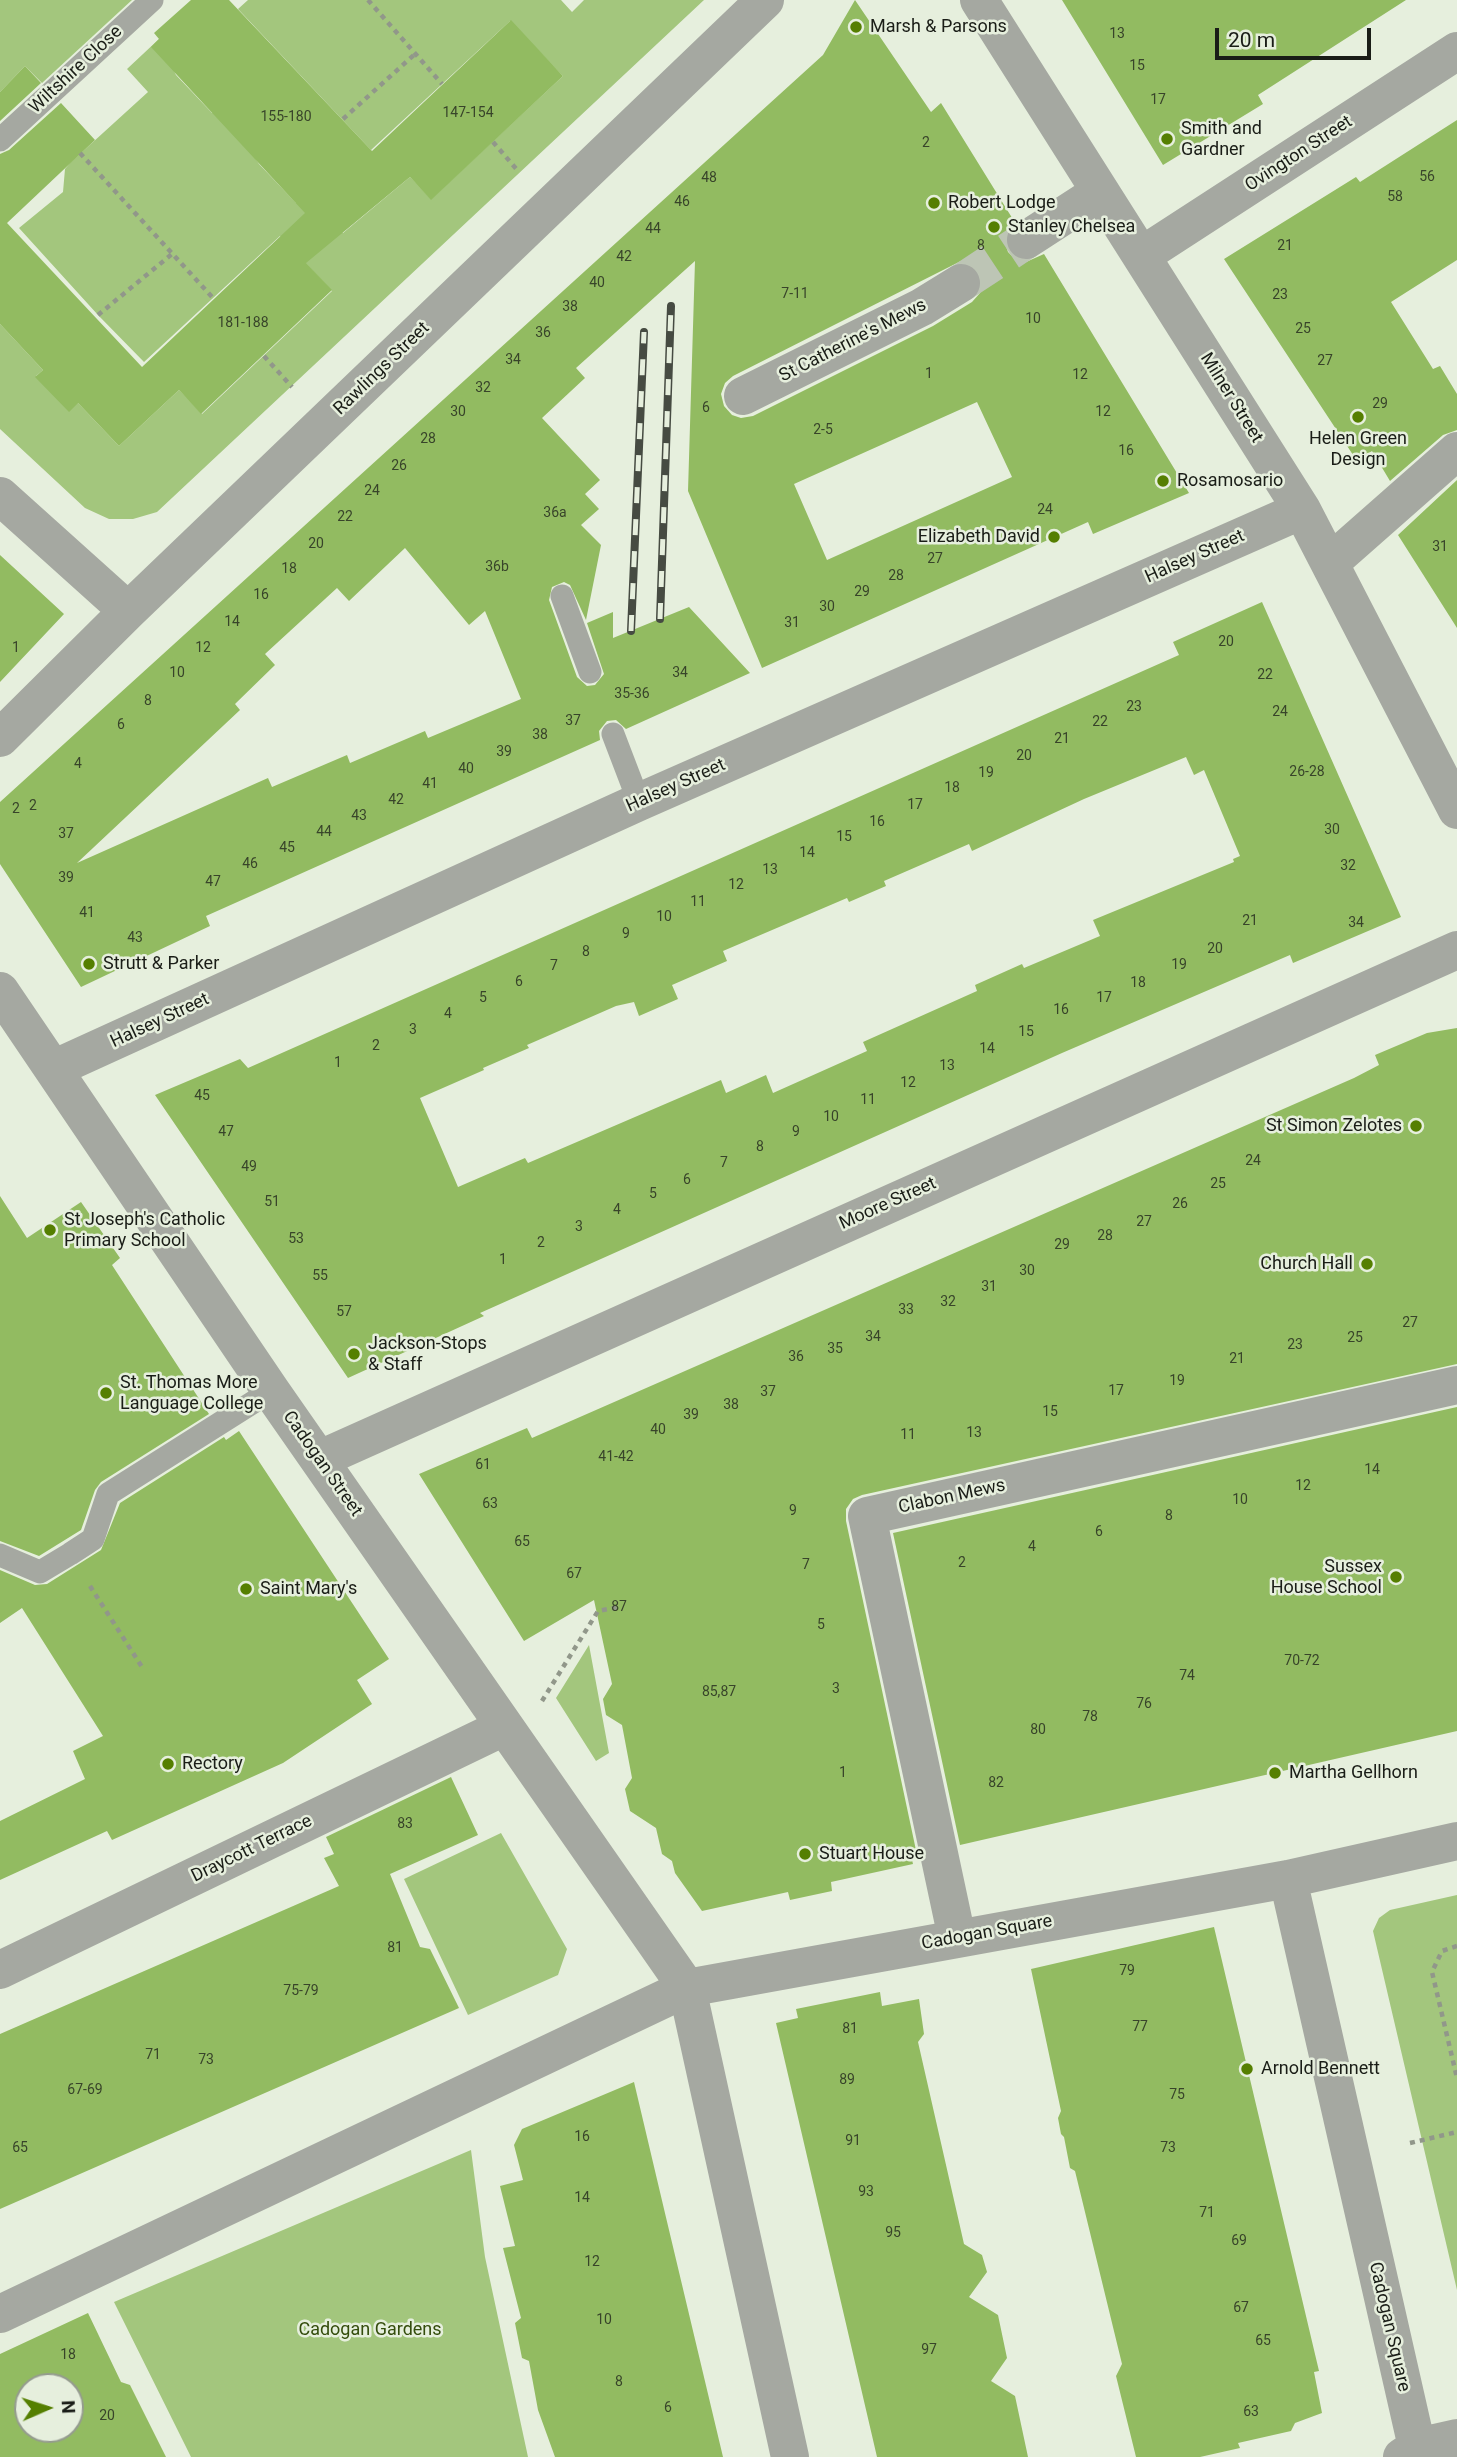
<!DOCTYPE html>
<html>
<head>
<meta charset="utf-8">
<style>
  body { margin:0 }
  #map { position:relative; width:1457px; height:2457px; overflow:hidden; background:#e6efdd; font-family:Roboto,sans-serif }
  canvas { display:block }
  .north { position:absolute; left:14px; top:2373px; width:70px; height:70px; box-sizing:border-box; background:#e6efdd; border:2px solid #949b8e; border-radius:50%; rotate:87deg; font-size:19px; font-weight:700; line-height:28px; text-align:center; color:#1a1d17 }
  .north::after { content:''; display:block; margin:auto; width:24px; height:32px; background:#557f01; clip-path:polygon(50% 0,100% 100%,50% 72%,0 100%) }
  .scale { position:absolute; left:1215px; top:28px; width:156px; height:32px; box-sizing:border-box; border:4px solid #1a1d17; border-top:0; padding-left:9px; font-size:21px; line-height:24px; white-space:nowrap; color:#1a1d17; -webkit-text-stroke:5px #e6efdd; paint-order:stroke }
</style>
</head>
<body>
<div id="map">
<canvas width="1457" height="2457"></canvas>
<div class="north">N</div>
<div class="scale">20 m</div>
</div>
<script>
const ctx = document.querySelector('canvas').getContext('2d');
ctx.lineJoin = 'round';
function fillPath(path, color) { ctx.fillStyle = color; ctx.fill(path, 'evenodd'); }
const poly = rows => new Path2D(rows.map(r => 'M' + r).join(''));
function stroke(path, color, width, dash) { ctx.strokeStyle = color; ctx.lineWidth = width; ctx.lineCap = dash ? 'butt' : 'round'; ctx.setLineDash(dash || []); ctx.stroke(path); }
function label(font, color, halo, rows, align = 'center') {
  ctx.font = font + ' Roboto,sans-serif'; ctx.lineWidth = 5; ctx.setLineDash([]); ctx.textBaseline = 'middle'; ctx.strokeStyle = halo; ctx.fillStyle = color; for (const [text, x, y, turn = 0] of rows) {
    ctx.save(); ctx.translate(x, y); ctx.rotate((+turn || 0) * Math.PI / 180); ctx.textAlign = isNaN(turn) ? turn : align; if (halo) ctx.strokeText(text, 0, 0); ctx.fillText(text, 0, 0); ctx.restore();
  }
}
const green = poly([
  [0,0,132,0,42,83,25,66,0,92],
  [248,0,561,0,572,12,584,0,704,0,157,512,133,519,109,519,85,508,0,429,0,324,43,370,36,376,78,403,119,446,179,390,202,414,332,291,280,236,144,362,98,315,19,228,63,192,65,169,70,163,148,92,127,69,159,39,176,75,212,113,221,105,259,164,296,203,307,194,343,233,410,177,431,199,563,76,510,21,371,150,238,9],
  [589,1645,609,1753,596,1761,556,1698],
  [501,1833,567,1949,558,1975,468,2015,404,1879],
  [1457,1895,1457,2290,1373,1931,1379,1918,1390,1910],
  [471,2150,485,2257,528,2457,191,2457,114,2302]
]);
const building = poly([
  [191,0,229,0,372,151,511,20,563,76,431,200,410,177,306,263,332,290,201,414,179,390,119,446,78,403,69,412,35,377,43,370,0,324,0,154,9,150,61,103,95,140,7,223,142,367,305,213,151,47,159,39,154,33],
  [855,0,931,112,941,103,1014,221,1007,229,1004,240,1008,252,1015,259,1026,262,1044,254,1189,493,1093,534,1088,522,762,668,688,491,695,261,576,368,585,378,542,418,600,480,585,494,599,509,581,525,601,545,586,620,570,585,564,582,552,587,549,600,577,677,587,686,595,685,604,674,587,623,613,612,613,638,689,607,750,673,626,729,616,720,607,721,599,731,600,740,206,916,210,926,81,987,0,864,0,802,823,55],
  [961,261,972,264,980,272,983,282,980,293,972,302,933,326,753,416,741,418,732,415,724,406,721,394,725,383,733,376],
  [977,402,1012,477,827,560,794,484],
  [405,548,469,625,485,611,521,699,428,738,425,731,350,763,347,755,272,787,268,778,77,863,240,710,235,704,275,665,265,654,337,588,349,601],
  [1062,0,1406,0,1258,95,1263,104,1163,165],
  [25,66,41,83,0,121,0,92],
  [1457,120,1457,260,1391,302,1433,369,1440,366,1457,394,1457,430,1443,435,1390,481,1372,451,1357,461,1224,259,1356,177,1360,182],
  [1457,480,1457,628,1398,535],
  [0,555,64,614,0,682],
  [1262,602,1401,917,1293,963,1290,955,1062,1053,480,1313,484,1316,348,1378,155,1095,240,1059,248,1068,1179,655,1173,642],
  [1186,757,1194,775,1204,770,1240,856,1233,859,1234,862,1093,920,1100,936,1024,968,1022,964,975,985,977,991,863,1042,867,1051,773,1093,766,1075,726,1093,721,1080,528,1163,525,1158,458,1187,420,1098,484,1070,483,1068,529,1048,527,1045,616,1006,634,1002,639,1016,678,999,672,985,727,961,723,951,847,898,849,902,886,886,884,881,969,844,972,851,1084,799],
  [1457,1028,1457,1364,862,1495,853,1499,846,1509,846,1521,917,1855,911,1856,913,1864,831,1882,832,1891,790,1900,788,1892,702,1911,675,1873,672,1861,662,1854,656,1828,630,1811,625,1789,632,1778,622,1725,606,1715,603,1699,612,1684,594,1600,524,1641,419,1474,527,1428,532,1438,1354,1078,1379,1065,1375,1055,1427,1033],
  [0,1196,27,1238,81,1202,120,1258,112,1265,209,1414,101,1482,95,1490,81,1530,39,1556,0,1541],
  [1457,1407,1457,1731,960,1845,893,1533],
  [239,1431,389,1659,357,1680,372,1704,283,1763,112,1840,107,1831,0,1880,0,1821,85,1779,73,1751,103,1736,22,1608,0,1623,0,1570,35,1585,47,1584,101,1550,120,1503,224,1437,226,1440],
  [451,1777,478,1835,390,1874,420,1947,430,1949,459,2008,0,2209,0,2034,339,1886,324,1858,334,1854,326,1837],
  [1214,1927,1319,2371,1314,2372,1322,2413,1295,2423,1291,2431,1238,2443,1240,2448,1200,2457,1136,2457,1116,2376,1122,2364,1075,2171,1070,2168,1064,2137,1061,2134,1058,2118,1061,2111,1031,1969],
  [880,1992,882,2006,919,1999,924,2034,918,2042,964,2244,982,2255,987,2272,969,2297,998,2315,1007,2358,991,2381,1015,2396,1028,2457,877,2457,776,2023,798,2018,796,2009],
  [634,2082,664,2209,723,2457,555,2457,538,2410,529,2361,522,2358,515,2323,521,2318,503,2248,515,2246,500,2186,523,2180,514,2145,522,2129],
  [88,2313,121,2382,130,2385,166,2457,0,2457,0,2354],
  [28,2387,70,2387,70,2429,28,2429]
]);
const streetTunnel = poly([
  [961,283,1026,240]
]);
const path = poly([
  [368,0,442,84],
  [343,119,415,54],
  [493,142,519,172],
  [80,153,213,298],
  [98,315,172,254],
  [264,356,292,387],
  [90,1586,142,1667],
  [542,1701,598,1611,619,1607],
  [1457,1946,1442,1951,1432,1972,1457,2078],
  [1410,2143,1457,2132]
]);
const lane = poly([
  [0,140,152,0],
  [562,596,590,672],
  [613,734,639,802],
  [0,1555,40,1572,70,1554,93,1539,108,1494,271,1391]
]);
const street = poly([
  [979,0,1302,510,1457,810],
  [1026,240,1100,192],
  [1141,256,1457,51],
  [743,396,922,307,961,283],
  [0,496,128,611],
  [1331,562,1457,451],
  [0,738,128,611,765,0],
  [0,991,271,1391,687,1988,790,2457],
  [53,1069,639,802,1302,510],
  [320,1459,1457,950],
  [1288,1879,1417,2447],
  [957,1938,867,1516,1457,1385],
  [0,1970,504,1727],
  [0,2314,687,1988,1288,1879,1457,1841],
  [1402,2457,1417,2447,1457,2438]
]);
const rail = poly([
  [660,619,671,306],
  [631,631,644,332]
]);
const markers = [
  [856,27,7,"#557f01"],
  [1167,139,7,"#557f01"],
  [934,203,7,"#557f01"],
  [994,227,7,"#557f01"],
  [1358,417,7,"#557f01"],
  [1163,481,7,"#557f01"],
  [1054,537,7,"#557f01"],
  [89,964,7,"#557f01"],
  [1416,1126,7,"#557f01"],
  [50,1230,7,"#557f01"],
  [1367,1264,7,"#557f01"],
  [354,1354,7,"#557f01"],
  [106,1393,7,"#557f01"],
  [1396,1577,7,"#557f01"],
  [246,1589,7,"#557f01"],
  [168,1764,7,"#557f01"],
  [1275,1773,7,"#557f01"],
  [805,1854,7,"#557f01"],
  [1247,2069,7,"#557f01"]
];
const numberNames = [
  ["13",1117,34],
  ["15",1137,66],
  ["17",1158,100],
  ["147-154",468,113],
  ["155-180",286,117],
  ["2",926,143],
  ["56",1427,177],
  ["48",709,178],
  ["58",1395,197],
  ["46",682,202],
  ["44",653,229],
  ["8",981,246],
  ["21",1285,246],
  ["42",624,257],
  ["40",597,283],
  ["7-11",795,294],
  ["23",1280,295],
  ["38",570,307],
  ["10",1033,319],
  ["181-188",243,323],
  ["25",1303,329],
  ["36",543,333],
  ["34",513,360],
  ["27",1325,361],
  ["1",929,374],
  ["12",1080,375],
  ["32",483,388],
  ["29",1380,404],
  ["6",706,408],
  ["30",458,412],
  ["12",1103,412],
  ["2-5",823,430],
  ["28",428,439],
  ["16",1126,451],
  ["26",399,466],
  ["24",372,491],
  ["24",1045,510],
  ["36a",555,513],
  ["22",345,517],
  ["20",316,544],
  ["31",1440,547],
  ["27",935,559],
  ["36b",497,567],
  ["18",289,569],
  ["28",896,576],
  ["29",862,592],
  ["16",261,595],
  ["30",827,607],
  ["14",232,622],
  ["31",792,623],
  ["20",1226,642],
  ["1",16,648],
  ["12",203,648],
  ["10",177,673],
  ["34",680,673],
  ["22",1265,675],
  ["35-36",632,694],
  ["8",148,701],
  ["23",1134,707],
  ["24",1280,712],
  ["37",573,721],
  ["22",1100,722],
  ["6",121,725],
  ["38",540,735],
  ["21",1062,739],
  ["39",504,752],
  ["20",1024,756],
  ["4",78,764],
  ["40",466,769],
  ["26-28",1307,772],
  ["19",986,773],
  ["41",430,784],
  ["18",952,788],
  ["42",396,800],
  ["17",915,805],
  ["2",33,806],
  ["2",16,809],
  ["43",359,816],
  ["16",877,822],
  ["30",1332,830],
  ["44",324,832],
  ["37",66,834],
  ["15",844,837],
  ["45",287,848],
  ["14",807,853],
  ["46",250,864],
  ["32",1348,866],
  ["13",770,870],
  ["39",66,878],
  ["47",213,882],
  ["12",736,885],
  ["11",698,902],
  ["41",87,913],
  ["10",664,917],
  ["21",1250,921],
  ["34",1356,923],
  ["9",626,934],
  ["43",135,938],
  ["20",1215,949],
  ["8",586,952],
  ["19",1179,965],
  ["7",554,966],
  ["6",519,982],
  ["18",1138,983],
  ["5",483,998],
  ["17",1104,998],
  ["16",1061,1010],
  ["4",448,1014],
  ["3",413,1030],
  ["15",1026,1032],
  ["2",376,1046],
  ["14",987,1049],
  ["1",338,1063],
  ["13",947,1066],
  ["12",908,1083],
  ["45",202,1096],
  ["11",868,1100],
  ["10",831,1117],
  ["47",226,1132],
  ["9",796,1132],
  ["8",760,1147],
  ["24",1253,1161],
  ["7",724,1163],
  ["49",249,1167],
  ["6",687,1180],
  ["25",1218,1184],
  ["5",653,1194],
  ["51",272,1202],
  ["26",1180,1204],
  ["4",617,1210],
  ["27",1144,1222],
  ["3",579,1227],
  ["28",1105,1236],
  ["53",296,1239],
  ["2",541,1243],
  ["29",1062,1245],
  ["1",503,1260],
  ["30",1027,1271],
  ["55",320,1276],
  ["31",989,1287],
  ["32",948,1302],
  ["33",906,1310],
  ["57",344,1312],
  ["27",1410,1323],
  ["34",873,1337],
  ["25",1355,1338],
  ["23",1295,1345],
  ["35",835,1349],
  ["36",796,1357],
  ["21",1237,1359],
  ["19",1177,1381],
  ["17",1116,1391],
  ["37",768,1392],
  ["38",731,1405],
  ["15",1050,1412],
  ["39",691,1415],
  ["40",658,1430],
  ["13",974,1433],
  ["11",908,1435],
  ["41-42",616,1457],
  ["61",483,1465],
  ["14",1372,1470],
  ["12",1303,1486],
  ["10",1240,1500],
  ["63",490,1504],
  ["9",793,1511],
  ["8",1169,1516],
  ["6",1099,1532],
  ["65",522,1542],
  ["4",1032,1547],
  ["2",962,1563],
  ["7",806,1565],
  ["67",574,1574],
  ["87",619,1607],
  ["5",821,1625],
  ["70-72",1302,1661],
  ["74",1187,1676],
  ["3",836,1689],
  ["85,87",719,1692],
  ["76",1144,1704],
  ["78",1090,1717],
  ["80",1038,1730],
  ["1",843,1773],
  ["82",996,1783],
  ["83",405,1824],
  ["81",395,1948],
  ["79",1127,1971],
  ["75-79",301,1991],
  ["77",1140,2027],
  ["81",850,2029],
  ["71",153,2055],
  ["73",206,2060],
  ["89",847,2080],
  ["67-69",85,2090],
  ["75",1177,2095],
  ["16",582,2137],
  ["91",853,2141],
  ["65",20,2148],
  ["73",1168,2148],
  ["93",866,2192],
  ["14",582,2198],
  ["71",1207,2213],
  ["95",893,2233],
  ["69",1239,2241],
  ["12",592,2262],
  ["67",1241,2308],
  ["10",604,2320],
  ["65",1263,2341],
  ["97",929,2350],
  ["18",68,2355],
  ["8",619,2382],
  ["6",668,2408],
  ["63",1251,2412],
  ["20",107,2416]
];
const poiNames = [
  ["Marsh & Parsons",870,27],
  ["Smith and",1181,129],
  ["Gardner",1181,150],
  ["Robert Lodge",948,203],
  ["Stanley Chelsea",1008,227],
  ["Helen Green",1358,439,"center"],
  ["Design",1358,460,"center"],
  ["Rosamosario",1177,481],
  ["Elizabeth David",1040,537,"right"],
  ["Strutt & Parker",103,964],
  ["St Simon Zelotes",1402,1126,"right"],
  ["St Joseph's Catholic",64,1220],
  ["Primary School",64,1241],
  ["Church Hall",1353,1264,"right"],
  ["Jackson-Stops",368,1344],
  ["& Staff",368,1365],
  ["St. Thomas More",120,1383],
  ["Language College",120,1404],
  ["Sussex",1382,1567,"right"],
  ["House School",1382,1588,"right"],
  ["Saint Mary's",260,1589],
  ["Rectory",182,1764],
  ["Martha Gellhorn",1289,1773],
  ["Stuart House",819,1854],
  ["Arnold Bennett",1261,2069]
];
const streetNames = [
  ["Wiltshire Close",76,70,-43],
  ["Ovington Street",1299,154,-33],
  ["St Catherine's Mews",853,341,-27],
  ["Rawlings Street",382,369,-44],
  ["Milner Street",1231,398,58],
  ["Halsey Street",1195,557,-24],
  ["Halsey Street",676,786,-24],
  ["Halsey Street",160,1021,-25],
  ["Moore Street",888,1204,-24],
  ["Cadogan Street",322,1464,55],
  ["Clabon Mews",952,1497,-12],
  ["Draycott Terrace",252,1849,-26],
  ["Cadogan Square",987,1933,-10],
  ["Cadogan Square",1389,2327,77]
];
const parkNames = [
  ["Cadogan Gardens",370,2330]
];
fillPath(green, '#a3c67d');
fillPath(building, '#92bb61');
stroke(streetTunnel, '#bdc5b5', 38, [38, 19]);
stroke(path, '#91978a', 4.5, [5, 5]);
stroke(lane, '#a5a8a1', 23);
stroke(street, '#a5a8a1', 38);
stroke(rail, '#464b42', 8);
stroke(rail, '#e6efdd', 5, [16]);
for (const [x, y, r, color] of markers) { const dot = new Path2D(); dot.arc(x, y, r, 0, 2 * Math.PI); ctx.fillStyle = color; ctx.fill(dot); stroke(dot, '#e6efdd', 2.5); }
label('14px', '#38442a', null, numberNames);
label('18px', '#1a1d17', '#e6efdd', poiNames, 'left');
label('18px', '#1a1d17', '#e6efdd', streetNames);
label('18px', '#344d0c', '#e6efdd', parkNames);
</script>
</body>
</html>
